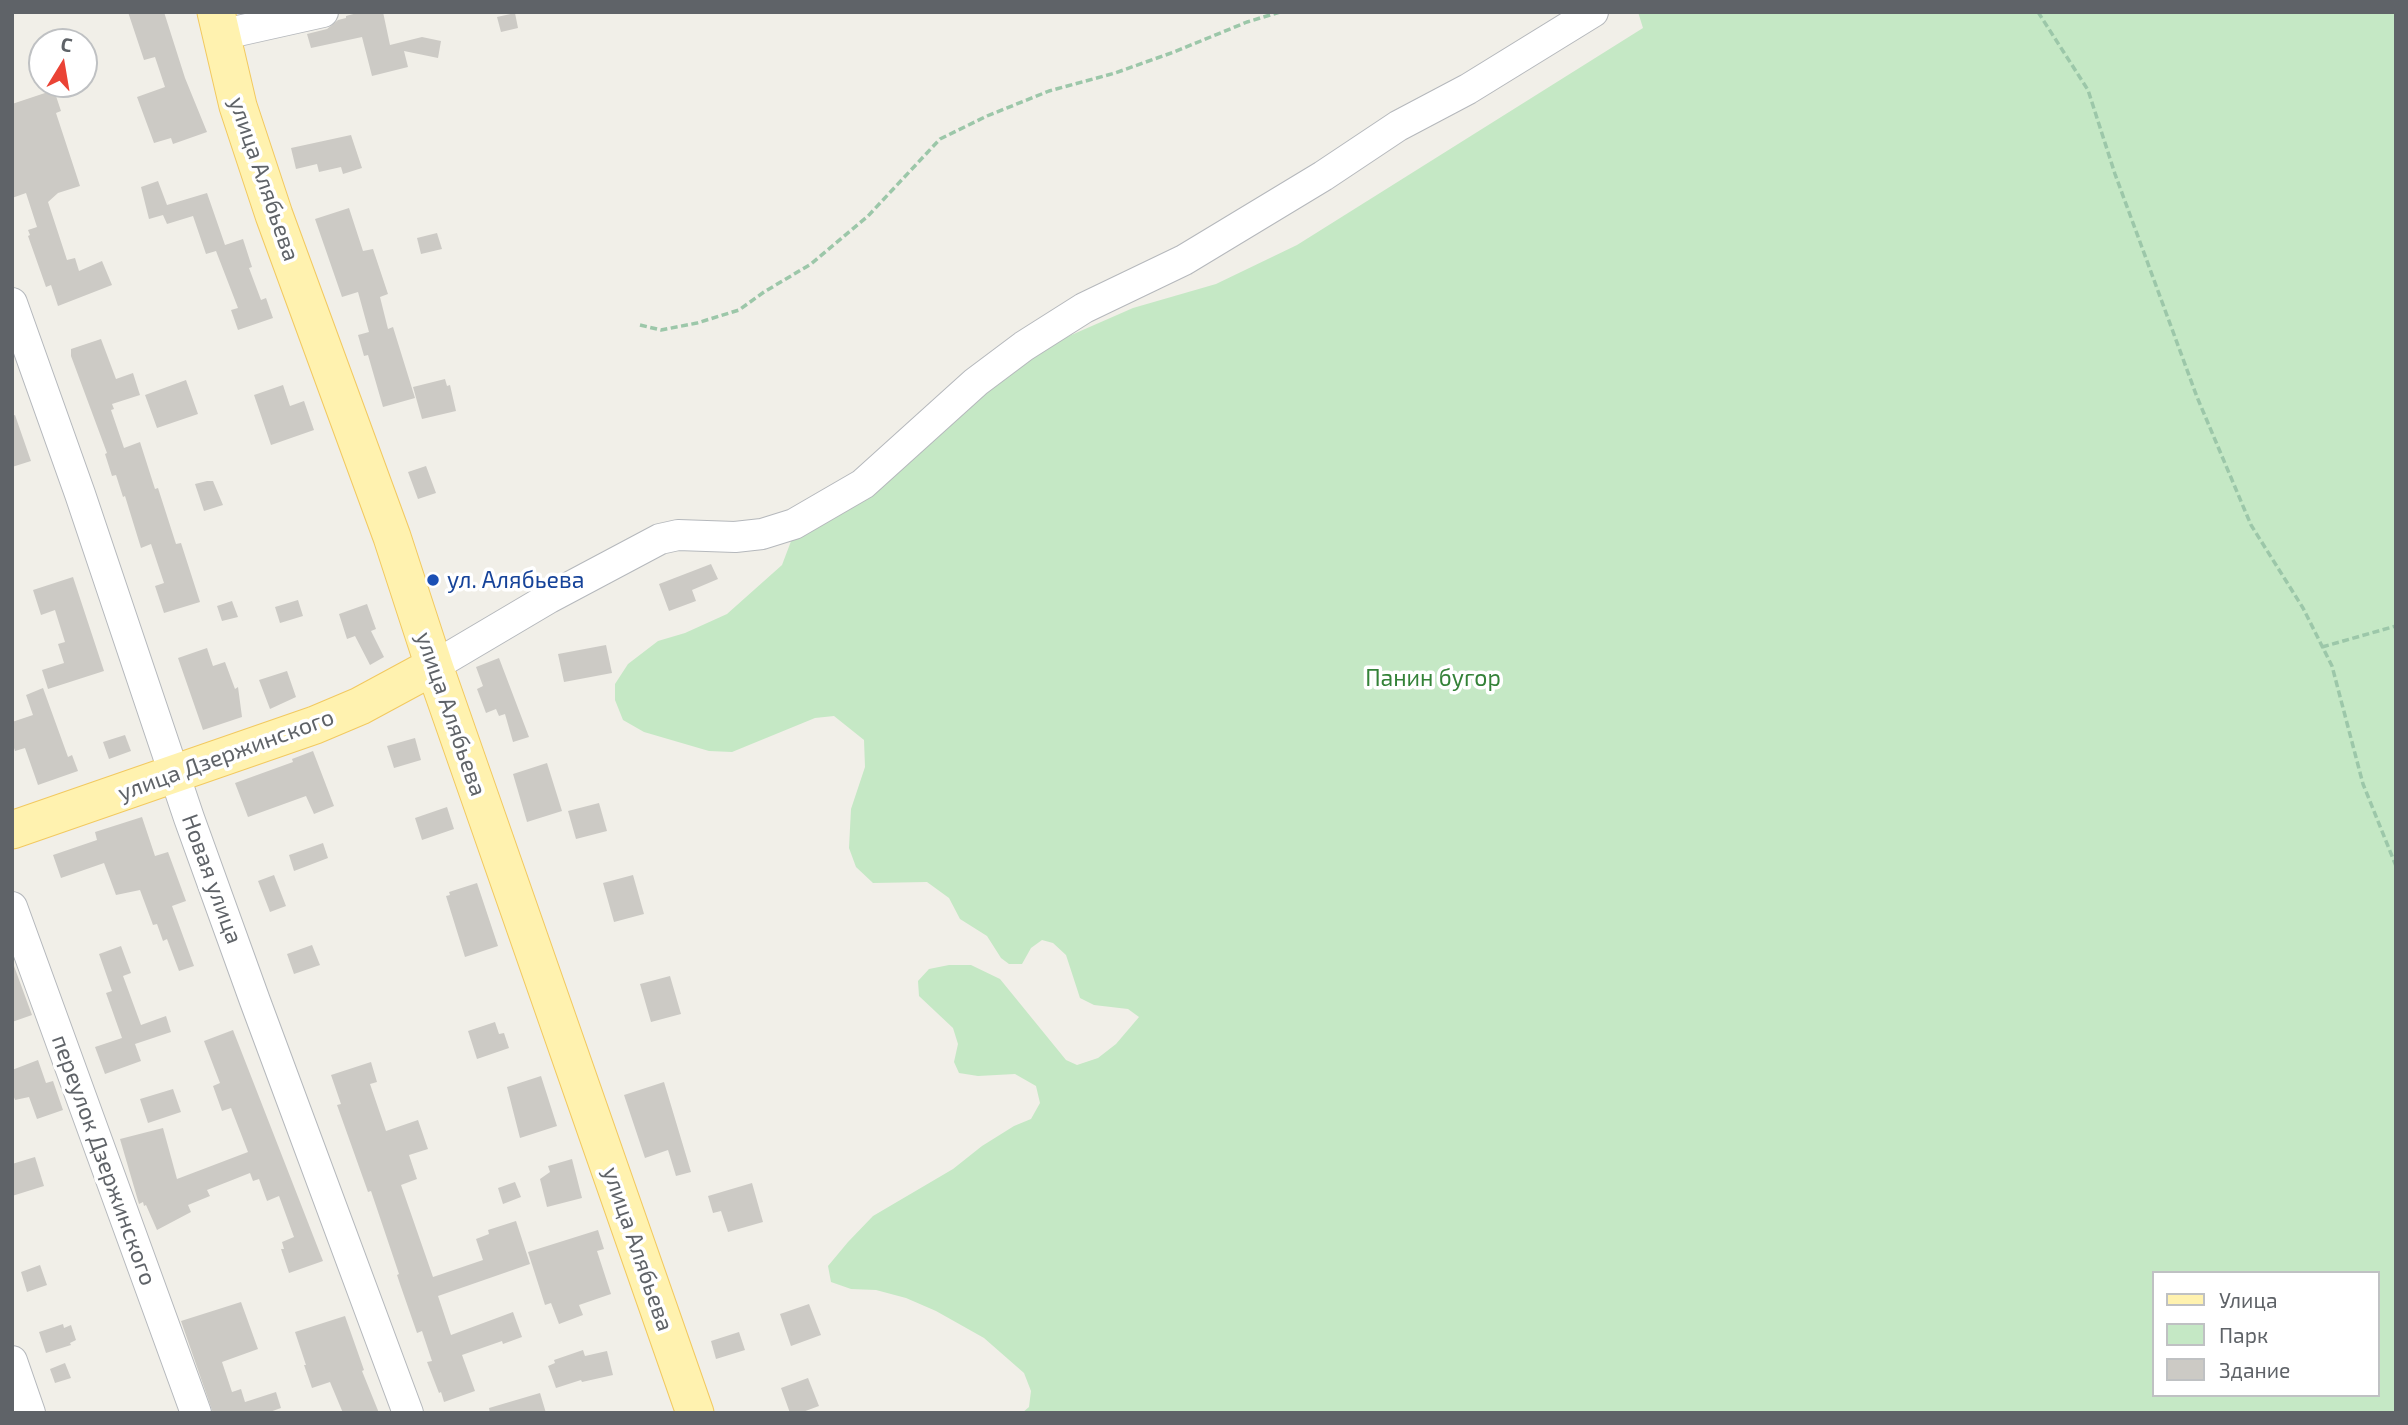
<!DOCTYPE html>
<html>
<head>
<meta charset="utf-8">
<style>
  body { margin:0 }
  #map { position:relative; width:2408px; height:1425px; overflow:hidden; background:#f1efe8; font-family:"Exo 2",sans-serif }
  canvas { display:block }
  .frame { position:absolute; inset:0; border:14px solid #5f6368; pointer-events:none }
  .legend { position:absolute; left:2152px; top:1271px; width:228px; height:126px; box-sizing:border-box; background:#fff; border:2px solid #bfc1c3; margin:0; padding:9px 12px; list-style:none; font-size:21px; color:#5f6368 }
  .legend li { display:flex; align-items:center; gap:14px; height:35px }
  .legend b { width:35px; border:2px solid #bfc1c3 }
  .north { position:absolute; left:28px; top:28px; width:70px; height:70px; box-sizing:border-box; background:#fff; border:2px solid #bfc1c3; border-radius:50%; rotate:11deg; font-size:19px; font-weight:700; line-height:28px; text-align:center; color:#5f6368 }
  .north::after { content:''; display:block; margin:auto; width:24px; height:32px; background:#ea4335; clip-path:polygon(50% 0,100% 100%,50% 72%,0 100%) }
</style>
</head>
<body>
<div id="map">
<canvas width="2408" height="1425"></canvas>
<div class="frame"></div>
<ul class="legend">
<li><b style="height:9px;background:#fff2af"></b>Улица</li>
<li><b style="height:19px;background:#c5e8c5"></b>Парк</li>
<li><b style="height:19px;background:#cccac5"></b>Здание</li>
</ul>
<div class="north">С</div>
</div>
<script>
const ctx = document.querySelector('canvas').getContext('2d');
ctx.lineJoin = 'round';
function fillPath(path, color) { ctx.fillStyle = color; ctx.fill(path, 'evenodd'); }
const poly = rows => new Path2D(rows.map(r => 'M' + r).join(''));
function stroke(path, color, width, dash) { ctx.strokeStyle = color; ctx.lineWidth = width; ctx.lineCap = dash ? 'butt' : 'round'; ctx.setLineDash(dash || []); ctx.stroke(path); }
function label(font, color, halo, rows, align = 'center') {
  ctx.font = font + ' "Exo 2",sans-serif'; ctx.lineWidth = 7; ctx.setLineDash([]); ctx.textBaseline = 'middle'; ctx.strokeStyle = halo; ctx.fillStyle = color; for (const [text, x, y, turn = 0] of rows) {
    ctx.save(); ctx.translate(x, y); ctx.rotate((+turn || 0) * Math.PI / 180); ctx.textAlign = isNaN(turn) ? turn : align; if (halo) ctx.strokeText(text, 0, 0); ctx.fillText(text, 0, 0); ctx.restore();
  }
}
const green = poly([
  [1638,12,2396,12,2396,1413,1022,1413,1029,1407,1031,1391,1024,1373,984,1338,936,1311,906,1298,876,1290,851,1289,831,1282,828,1266,848,1242,873,1216,953,1169,982,1146,1014,1126,1031,1119,1040,1103,1036,1086,1015,1074,978,1076,959,1073,954,1062,958,1044,953,1028,919,996,918,981,929,969,949,965,971,965,1000,979,1066,1060,1077,1065,1098,1058,1116,1044,1139,1017,1128,1009,1094,1005,1080,998,1066,955,1053,943,1042,940,1031,948,1022,964,1009,964,1001,958,987,936,960,919,949,898,927,882,873,883,856,867,849,848,851,809,865,767,864,740,834,716,815,718,732,752,709,751,644,732,623,720,615,700,615,684,628,664,658,641,685,633,727,614,782,565,793,536,1037,350,1133,308,1216,284,1297,245,1643,28],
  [2154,1273,2378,1273,2378,1395,2154,1395]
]);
const building = poly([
  [128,12,164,12,185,78,207,132,173,144,171,138,154,143,137,97,165,87,155,57,144,60],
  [361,12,383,12,390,45,422,37,441,41,438,58,404,51,408,67,372,76,362,37,311,48,307,34,327,29,338,20,346,18,346,16],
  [515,13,518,28,501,32,497,17],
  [54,90,61,111,56,113,80,186,58,193,48,202,67,260,75,258,79,271,102,261,112,285,58,306,51,285,46,287,28,236,30,235,28,230,37,227,26,193,12,198,12,104],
  [351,135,362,168,343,174,341,167,319,172,317,164,296,169,291,148],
  [158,181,167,205,207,193,225,245,243,239,252,267,249,268,261,300,266,298,273,318,238,330,231,310,238,308,216,251,206,254,193,216,167,224,163,215,149,219,141,187],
  [349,208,363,251,373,249,388,294,380,297,388,329,393,327,415,398,383,407,368,355,364,356,358,335,369,332,358,292,342,297,315,219],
  [437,233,442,249,421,254,417,238],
  [101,339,116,379,133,373,140,395,112,404,114,409,111,410,124,448,140,442,155,489,158,488,176,544,181,543,200,602,164,613,155,586,164,583,151,544,141,548,125,496,123,497,116,475,112,476,105,454,107,453,71,356,71,349],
  [445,379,447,386,450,385,456,411,422,419,413,387],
  [186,380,198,414,157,428,145,395],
  [283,385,290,406,304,401,314,430,271,445,254,395],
  [15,415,31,461,12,467,12,416],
  [426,466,436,493,418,499,408,472],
  [207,481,213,481,223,505,204,511,195,484],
  [711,564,718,579,692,590,696,601,669,611,659,584],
  [73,577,104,671,48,689,42,670,64,663,58,644,65,642,55,610,41,615,33,590],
  [298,600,303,616,280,623,275,607],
  [232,601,238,617,222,621,217,606],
  [367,604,376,629,371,631,384,657,370,665,355,636,347,639,339,614],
  [606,645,612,673,564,682,558,654],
  [207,648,213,666,225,662,235,689,238,687,242,717,203,730,178,658],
  [499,658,529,737,513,742,505,714,499,716,496,709,486,713,477,689,483,686,476,667],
  [287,671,296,697,270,709,259,680],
  [43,688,68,757,72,755,78,771,38,785,25,748,15,751,12,742,12,722,33,715,26,695],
  [125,735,131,751,109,759,103,742],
  [415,738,421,760,394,768,387,746],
  [313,751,334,806,314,814,306,796,248,817,235,783,293,762,292,759],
  [547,763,562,811,527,822,513,774],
  [599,803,607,831,576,839,568,811],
  [447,807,454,829,422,840,415,818],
  [142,817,155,856,168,852,186,901,172,906,194,966,179,971,167,939,163,941,157,924,153,925,140,890,116,895,104,863,61,878,53,855,97,840,95,832],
  [323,843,328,858,294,871,289,855],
  [274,875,286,906,270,912,258,881],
  [633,875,644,914,614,922,603,883],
  [477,883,498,946,465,957,446,896,450,895,449,892],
  [312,945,320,965,294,974,287,954],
  [121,946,131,973,123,976,141,1025,166,1016,171,1032,135,1044,141,1061,105,1074,95,1047,122,1038,106,993,112,991,99,954],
  [14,966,32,1015,12,1022,12,967],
  [670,976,681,1014,651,1022,640,984],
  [495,1022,499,1034,504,1033,509,1048,477,1059,468,1031],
  [233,1030,323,1261,289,1273,281,1249,284,1249,282,1242,294,1237,279,1196,267,1201,259,1179,253,1181,250,1173,207,1190,210,1196,188,1205,191,1212,157,1230,146,1205,144,1206,143,1202,139,1204,120,1139,163,1128,177,1179,248,1152,231,1108,222,1111,213,1086,220,1083,204,1041],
  [38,1060,46,1083,53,1081,63,1110,37,1119,29,1097,15,1100,12,1092,12,1070],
  [371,1062,377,1082,370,1084,386,1131,418,1120,428,1149,409,1155,417,1179,401,1185,433,1277,483,1260,476,1239,489,1234,488,1230,516,1221,530,1264,438,1296,451,1335,513,1312,522,1337,503,1344,502,1341,462,1355,475,1391,444,1402,441,1392,439,1393,427,1362,432,1361,422,1331,417,1333,401,1287,397,1275,399,1274,371,1191,368,1192,337,1105,341,1104,331,1075],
  [541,1076,557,1126,520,1138,507,1087],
  [664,1082,691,1172,676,1176,668,1150,645,1158,624,1095],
  [173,1089,181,1112,148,1123,140,1099],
  [35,1157,44,1186,12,1196,12,1164],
  [572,1159,582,1198,547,1207,540,1179,550,1172,548,1166],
  [515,1182,521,1197,503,1204,498,1188],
  [752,1183,763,1222,728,1232,721,1211,713,1213,708,1196],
  [598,1230,604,1249,597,1251,611,1294,579,1305,583,1315,559,1324,551,1303,545,1305,528,1252],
  [40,1265,47,1285,27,1292,21,1272],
  [241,1302,258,1349,222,1362,232,1392,241,1389,245,1402,276,1392,281,1408,267,1413,213,1413,181,1321],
  [809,1304,821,1335,791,1346,780,1314],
  [345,1316,364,1370,362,1371,379,1413,343,1413,330,1382,312,1388,304,1365,306,1365,295,1332],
  [63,1324,64,1328,71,1325,76,1340,70,1343,71,1345,46,1353,39,1332],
  [739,1332,745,1350,716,1359,711,1341],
  [583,1350,585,1356,607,1351,613,1375,582,1382,581,1380,556,1388,548,1366,555,1363,554,1360],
  [65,1363,71,1378,55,1383,50,1369],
  [808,1378,819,1406,800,1413,790,1413,781,1388],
  [540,1393,546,1413,490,1413,489,1408]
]);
const path = poly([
  [2038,12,2088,90,2115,174,2197,397,2251,525,2303,608,2332,666,2363,784,2396,866],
  [640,325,661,330,697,323,739,310,764,292,811,264,868,216,940,139,987,116,1049,91,1115,73,1174,52,1247,22,1280,12],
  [2322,647,2396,626]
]);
const minor = poly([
  [220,35,323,12],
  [12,303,80,494,189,818,255,1001,408,1413],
  [434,666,549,598,660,539,678,535,735,537,762,534,794,524,825,506,863,484,976,382,1024,346,1084,308,1184,260,1323,176,1398,126,1468,89,1593,12],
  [12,907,196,1413],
  [12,1361,30,1413]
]);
const major = poly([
  [216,12,238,106,274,215,392,537,434,666,695,1413],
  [12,830,315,725,360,706,434,666]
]);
const markers = [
  [433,580,7,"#1a4fb4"]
];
const streetNames = [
  ["улица Алябьева",264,179,71],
  ["улица Алябьева",451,714,71],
  ["улица Дзержинского",226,755,-20],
  ["Новая улица",212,879,70],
  ["переулок Дзержинского",104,1160,70],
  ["улица Алябьева",638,1249,71]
];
const transitNames = [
  ["ул. Алябьева",447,580]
];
const parkNames = [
  ["Панин бугор",1433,678]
];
fillPath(green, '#c5e8c5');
fillPath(building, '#cccac5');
stroke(minor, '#b5b8bc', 32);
stroke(major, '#f2c960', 39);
stroke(path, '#9cc7a9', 3.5, [7, 3.5]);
stroke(minor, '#fff', 30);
stroke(major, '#fff2af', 37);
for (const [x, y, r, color] of markers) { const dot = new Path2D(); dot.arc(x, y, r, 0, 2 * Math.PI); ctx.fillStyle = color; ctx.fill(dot); stroke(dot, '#fff', 2.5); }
label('23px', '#5f6368', '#fff', streetNames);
label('23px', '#164399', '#fff', transitNames, 'left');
label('23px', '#348238', '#fff', parkNames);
</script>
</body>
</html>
